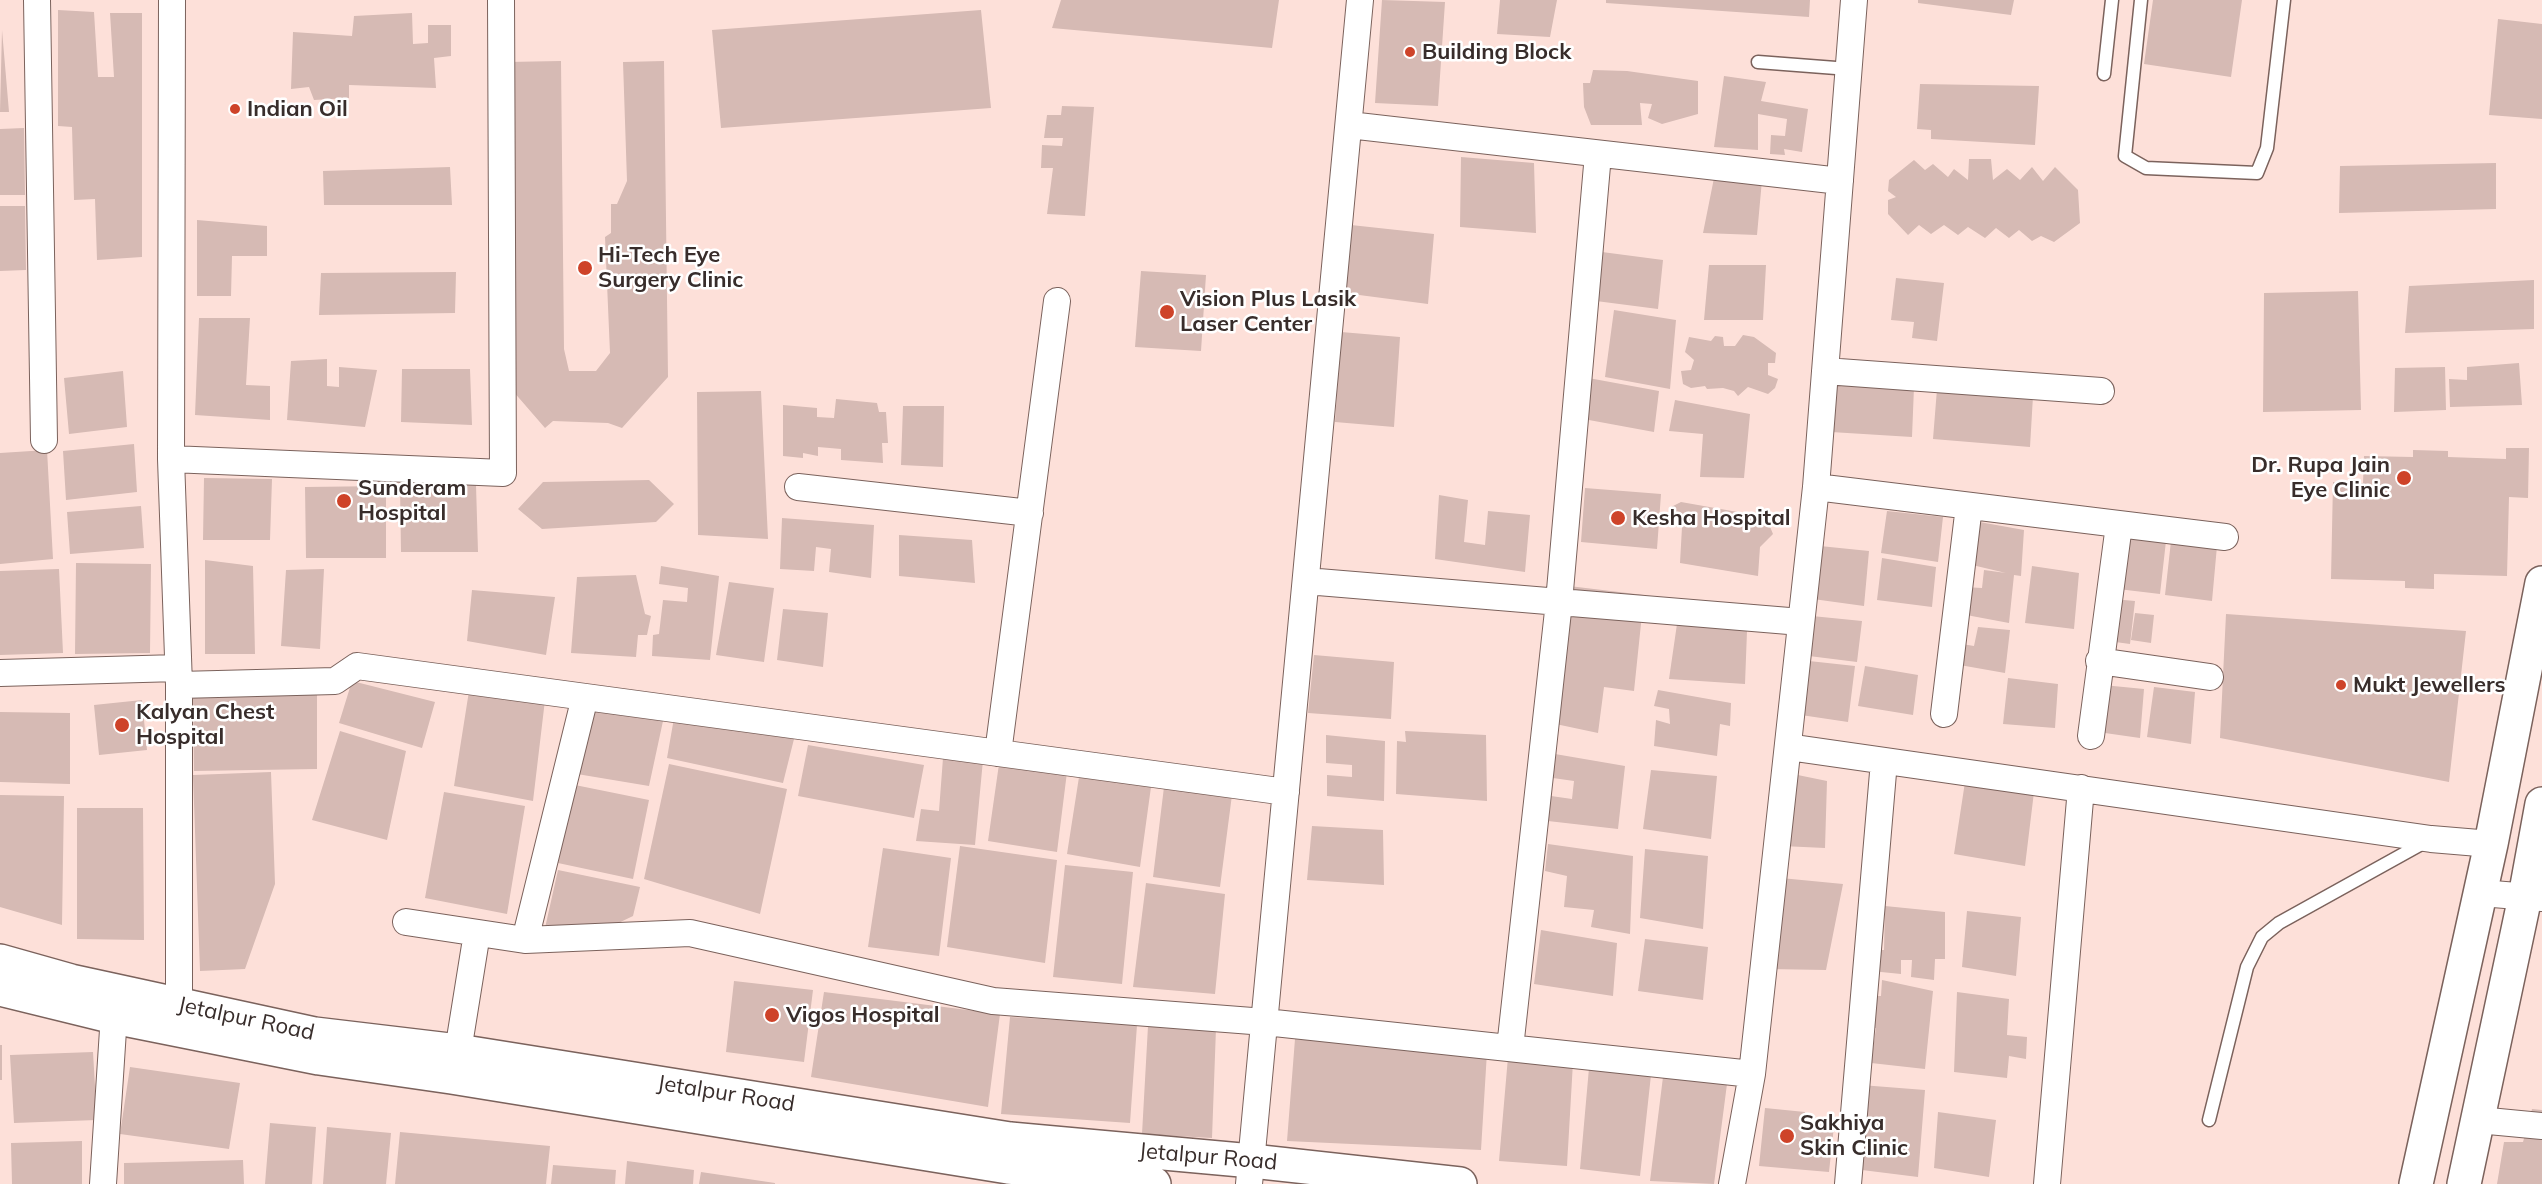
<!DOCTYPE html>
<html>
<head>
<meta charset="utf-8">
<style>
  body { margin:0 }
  canvas { display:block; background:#fde0d9 }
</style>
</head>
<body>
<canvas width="2542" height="1184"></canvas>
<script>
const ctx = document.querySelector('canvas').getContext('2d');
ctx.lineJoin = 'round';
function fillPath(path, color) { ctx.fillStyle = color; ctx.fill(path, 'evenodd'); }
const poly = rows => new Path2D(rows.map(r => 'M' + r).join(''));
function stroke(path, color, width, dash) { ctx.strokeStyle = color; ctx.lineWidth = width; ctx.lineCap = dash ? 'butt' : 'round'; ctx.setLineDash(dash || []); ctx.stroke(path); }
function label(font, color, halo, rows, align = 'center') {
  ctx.font = font + ' Mulish,sans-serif'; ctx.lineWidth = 5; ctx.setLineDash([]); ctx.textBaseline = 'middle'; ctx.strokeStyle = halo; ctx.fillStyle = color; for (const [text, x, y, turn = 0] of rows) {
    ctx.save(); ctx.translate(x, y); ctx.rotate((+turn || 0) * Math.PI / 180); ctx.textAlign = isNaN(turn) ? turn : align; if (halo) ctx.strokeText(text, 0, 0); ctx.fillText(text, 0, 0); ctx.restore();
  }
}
const building = poly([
  [1061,0,1279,0,1272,48,1052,28],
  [1382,0,1445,2,1438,106,1375,103],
  [1500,0,1557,0,1550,37,1497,34],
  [1606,0,1810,0,1809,17,1606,3],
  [1918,0,2014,0,2011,15,1918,3],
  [2153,0,2242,0,2231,77,2144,64],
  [58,10,94,12,98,77,114,77,110,13,142,13,142,257,97,260,95,199,74,200,72,127,58,126],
  [981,10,991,108,721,128,712,30],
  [412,13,413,44,428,43,428,25,451,25,451,56,434,58,436,88,349,85,349,98,314,100,309,87,291,89,293,32,352,36,354,16],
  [2498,19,2542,24,2542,119,2489,115],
  [2,30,9,112,0,112],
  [561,61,564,349,569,371,596,371,610,353,605,237,611,233,611,204,617,204,627,181,623,62,664,61,668,377,622,428,608,423,553,421,545,428,506,383,507,62],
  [1593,70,1627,71,1698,81,1698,114,1662,124,1648,118,1652,104,1640,103,1642,125,1591,125,1584,107,1583,83,1590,83],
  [1724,76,1766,82,1761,101,1808,109,1802,152,1784,149,1785,155,1770,154,1771,135,1785,136,1787,119,1758,114,1758,150,1714,147],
  [1920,84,2039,86,2035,145,1931,139,1931,130,1917,129],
  [1062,106,1094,107,1085,216,1047,214,1053,168,1041,168,1042,145,1062,146,1063,138,1044,138,1047,115,1061,115],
  [24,128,25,195,0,195,0,129],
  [1461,157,1534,163,1536,233,1460,227],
  [1969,159,1991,159,1993,180,2007,169,2020,180,2032,167,2043,181,2055,167,2078,190,2080,223,2054,242,2041,236,2032,241,2019,230,2009,238,1996,228,1985,238,1968,227,1958,235,1944,225,1931,234,1919,225,1908,235,1888,214,1888,200,1896,197,1888,191,1889,180,1914,160,1925,170,1933,164,1948,177,1954,169,1968,180],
  [2496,163,2496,209,2339,213,2340,166],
  [450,167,452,205,324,205,323,171],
  [1714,178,1762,180,1757,235,1703,233],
  [0,206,25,206,26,270,0,271],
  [197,220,267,226,267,256,232,256,231,296,197,296],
  [1351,225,1434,234,1428,304,1344,293],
  [1602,252,1663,260,1658,309,1596,301],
  [1709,265,1766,265,1763,320,1704,320],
  [1141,271,1206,275,1201,351,1135,347],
  [456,272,455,313,319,315,321,273],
  [1896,278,1944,283,1937,341,1912,338,1914,322,1891,320],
  [2534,280,2534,329,2405,333,2409,286],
  [2358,291,2361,410,2263,412,2264,293],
  [1614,310,1676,320,1670,389,1605,377],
  [199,318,250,318,246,385,270,386,270,420,195,415],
  [1341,332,1400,337,1394,427,1335,422],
  [1743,335,1754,337,1776,353,1775,363,1768,363,1768,375,1778,379,1775,388,1768,394,1748,387,1738,396,1734,391,1723,388,1707,389,1705,386,1691,388,1683,384,1681,371,1691,370,1694,360,1685,352,1689,337,1711,341,1715,336,1723,337,1724,346,1735,346],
  [327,359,327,386,339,387,339,367,377,370,365,427,287,420,291,361],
  [2519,363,2522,405,2450,407,2449,379,2467,380,2467,367],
  [2445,367,2446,410,2394,412,2395,368],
  [402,369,470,369,472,425,401,422],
  [123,371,127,427,69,434,64,378],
  [1583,377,1659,391,1654,432,1578,418],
  [1836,383,1914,387,1912,437,1831,432],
  [1937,389,2033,396,2030,447,1933,439],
  [761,391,768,539,698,535,697,392],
  [836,399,877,403,879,412,886,412,888,443,882,443,883,463,841,460,841,449,818,447,818,456,803,453,803,458,783,456,783,405,817,408,817,417,834,418],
  [1675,400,1750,414,1744,478,1700,477,1703,434,1669,431],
  [903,406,944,406,943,467,901,465],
  [134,444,137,492,66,500,63,451],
  [2506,448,2529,448,2528,498,2509,497,2507,576,2434,574,2434,589,2405,588,2405,581,2331,579,2333,482,2363,483,2364,456,2413,457,2413,450,2448,451,2448,457,2506,459],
  [47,450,53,559,0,564,0,453],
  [204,478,272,479,270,540,203,540],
  [649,480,674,504,656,522,542,529,518,509,543,482],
  [476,485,478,552,401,552,400,486],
  [386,486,386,558,306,558,305,487],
  [1585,488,1661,494,1657,549,1581,542],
  [1439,495,1468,500,1464,542,1485,545,1488,511,1530,515,1525,572,1435,559],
  [1681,502,1766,517,1773,534,1760,547,1758,576,1680,563,1682,527,1668,526,1671,507],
  [141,506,144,548,70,554,67,512],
  [1887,511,1943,517,1938,562,1881,553],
  [782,518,874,525,871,578,829,572,831,549,816,547,814,571,780,569],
  [1974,521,2024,530,2021,576,2014,575,2009,623,1961,614,1964,587,1982,588,1984,570,2006,573,1968,564],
  [899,535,972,540,975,583,899,576],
  [2127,537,2166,541,2160,594,2118,589],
  [2171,541,2217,546,2212,601,2165,595],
  [1820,546,1869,551,1864,606,1813,599],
  [1882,558,1936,567,1932,607,1877,600],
  [205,560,253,566,255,654,205,654],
  [76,563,151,564,150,653,75,654],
  [661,566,719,576,710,660,652,656,653,635,659,634,663,600,687,602,688,588,659,584],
  [2032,566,2079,573,2074,629,2025,623],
  [59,569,63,653,0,655,0,571],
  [324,569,320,649,281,646,286,570],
  [636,575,645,614,651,616,647,635,638,635,636,657,571,653,577,577],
  [729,582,774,588,764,662,716,655],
  [1569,586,1644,595,1634,691,1604,687,1598,733,1551,723],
  [472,590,555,597,546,655,467,641],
  [2113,599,2135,601,2130,644,2108,641],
  [783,609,828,613,823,667,777,660],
  [2135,613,2154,615,2151,643,2131,640],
  [2226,614,2466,631,2449,782,2220,738],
  [1812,616,1862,621,1857,662,1809,656],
  [1677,624,1747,631,1745,684,1669,679],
  [1978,627,2010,630,2005,673,1954,664,1956,643,1974,646],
  [1314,655,1394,662,1391,719,1308,713],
  [1809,661,1855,666,1848,722,1801,715],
  [1865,666,1918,675,1913,715,1858,706],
  [2008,678,2058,684,2055,728,2003,724],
  [352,681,435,702,422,748,339,723],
  [2103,685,2144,689,2140,738,2098,732],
  [2154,687,2195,692,2191,744,2147,737],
  [1658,690,1731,703,1730,726,1720,724,1717,756,1654,746,1656,720,1670,724,1669,709,1654,706],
  [317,691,317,769,194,771,193,697],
  [469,691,545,700,533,801,454,786],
  [142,700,147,750,99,755,94,705],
  [594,708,663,721,649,786,577,774],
  [0,712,70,713,70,784,0,782],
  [674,718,794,739,783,783,667,758],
  [340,731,406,751,387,840,312,820],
  [1405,731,1486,735,1487,801,1396,794,1397,741,1406,742],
  [1326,735,1385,741,1384,801,1327,796,1327,775,1352,777,1352,765,1326,763],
  [808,745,924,765,914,818,798,796],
  [1555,754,1625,766,1618,829,1548,821,1551,796,1572,799,1574,781,1553,778],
  [943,758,983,760,975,845,916,841,921,809,939,811],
  [669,764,787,789,760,914,644,879],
  [999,764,1067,772,1057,852,988,841],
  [1651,770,1717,776,1711,839,1643,829],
  [271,772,275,884,245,969,200,971,193,775],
  [1788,773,1827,781,1825,848,1782,846],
  [1079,777,1151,787,1140,867,1067,854],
  [1965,782,2034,792,2025,866,1954,854],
  [575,785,649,800,633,879,558,863],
  [1164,787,1232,795,1220,887,1153,877],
  [444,792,525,806,507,914,425,898],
  [0,795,64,796,62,925,0,907],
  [77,808,143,808,144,940,77,939],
  [1312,826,1383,830,1384,885,1307,880],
  [1548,844,1633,856,1630,934,1591,927,1594,910,1564,907,1567,876,1545,871],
  [960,846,1057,860,1045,963,947,947],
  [883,848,951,858,939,956,868,947],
  [1645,849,1708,856,1703,929,1640,918],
  [1065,865,1133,872,1122,984,1053,977],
  [558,870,640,887,633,916,610,927,545,928],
  [1781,878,1843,884,1826,970,1768,969],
  [1146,883,1225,894,1215,994,1133,987],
  [1885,906,1945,912,1945,959,1935,959,1934,980,1911,977,1912,960,1901,960,1901,974,1871,971,1873,950,1884,950],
  [1967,911,2021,917,2016,976,1962,967],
  [1541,930,1617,943,1613,996,1534,984],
  [1645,939,1708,947,1703,1000,1638,991],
  [1882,980,1933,991,1925,1069,1871,1063,1876,1028,1867,1028,1869,996,1881,996],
  [734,981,813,990,804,1062,726,1052],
  [824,992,1000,1014,988,1107,811,1077],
  [1957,992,2009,999,2007,1035,2027,1037,2026,1059,2009,1056,2007,1078,1954,1072],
  [1010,1017,1137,1025,1130,1123,1001,1114],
  [1148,1026,1216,1028,1212,1138,1142,1134],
  [1295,1039,1487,1052,1481,1150,1287,1141],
  [0,1045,2,1045,2,1080,0,1080],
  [93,1052,97,1120,14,1123,10,1055],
  [1508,1057,1573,1062,1567,1166,1499,1161],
  [130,1067,240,1083,229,1149,120,1134],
  [1589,1068,1651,1075,1640,1176,1580,1169],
  [1663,1077,1727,1084,1714,1184,1650,1181],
  [1861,1085,1925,1090,1918,1177,1854,1169],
  [1765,1108,1805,1112,1804,1123,1834,1126,1829,1172,1759,1166],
  [2532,1109,2542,1110,2542,1184,2497,1184,2504,1142,2523,1142],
  [1938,1112,1996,1120,1989,1177,1934,1168],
  [270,1123,316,1127,312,1184,265,1184],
  [327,1127,391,1133,386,1184,323,1184],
  [400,1132,550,1146,546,1184,395,1184],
  [82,1141,82,1184,12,1184,11,1143],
  [243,1160,244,1184,124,1184,124,1163],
  [627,1161,694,1170,693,1184,625,1184],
  [553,1165,616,1170,615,1184,551,1184],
  [701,1172,775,1183,775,1184,699,1184]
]);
const service = poly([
  [2141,0,2125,156,2146,168,2257,173,2267,148,2284,0],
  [1758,62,1849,69],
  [2104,74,2112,0],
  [2209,1120,2247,967,2262,937,2279,923,2425,842]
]);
const minor = poly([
  [37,0,44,440],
  [172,0,171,459,179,685,179,1021],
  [1349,125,1840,181],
  [1825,371,2101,391],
  [171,459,503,473,501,0],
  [798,487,1030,513],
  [1816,487,2225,537],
  [1306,581,1801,622],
  [2099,661,2210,677],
  [0,673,178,668],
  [179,685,335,681,357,666,1286,792],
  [1944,714,1969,506],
  [2091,736,2119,525],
  [1788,747,2431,839,2491,844],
  [998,753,1057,301],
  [2481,893,2542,898],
  [406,922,525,940,585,697],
  [525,940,690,933,993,1001,1265,1022,1752,1074],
  [1510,1048,1559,602,1598,154],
  [458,1051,477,933],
  [2478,1120,2542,1126],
  [103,1184,115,999],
  [1249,1184,1360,0],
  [1732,1184,1752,1074,1816,487,1854,0],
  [1848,1184,1884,761],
  [2047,1184,2081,788]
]);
const secondary = poly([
  [2416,1184,2491,844,2542,583],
  [2464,1184,2525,897,2542,804]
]);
const primary = poly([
  [0,961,71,981,315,1034,458,1051,1010,1139,1252,1161,1460,1184],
  [0,989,114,1017,319,1058,451,1077,1008,1167,1154,1184]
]);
const markers = [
  [1410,52,6,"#ce4329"],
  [235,109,6,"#ce4329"],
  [585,268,8,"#ce4329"],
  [1167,312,8,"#ce4329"],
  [2404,478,8,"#ce4329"],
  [344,501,8,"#ce4329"],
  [1618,518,8,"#ce4329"],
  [2341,685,6,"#ce4329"],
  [122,725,8,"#ce4329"],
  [772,1015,8,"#ce4329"],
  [1787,1136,8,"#ce4329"]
];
const poiNames = [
  ["Building Block",1422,52],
  ["Indian Oil",247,109],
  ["Hi-Tech Eye",598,255],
  ["Surgery Clinic",598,280],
  ["Vision Plus Lasik",1180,299],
  ["Laser Center",1180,324],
  ["Dr. Rupa Jain",2390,465,"right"],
  ["Eye Clinic",2390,490,"right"],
  ["Sunderam",358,488],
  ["Hospital",358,513],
  ["Kesha Hospital",1632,518],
  ["Mukt Jewellers",2353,685],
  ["Kalyan Chest",136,712],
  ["Hospital",136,737],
  ["Vigos Hospital",786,1015],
  ["Sakhiya",1800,1123],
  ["Skin Clinic",1800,1148]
];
const streetNames = [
  ["Jetalpur Road",246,1019,12],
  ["Jetalpur Road",726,1094,9],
  ["Jetalpur Road",1208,1157,5]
];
fillPath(building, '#d6bab4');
stroke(service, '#7b625c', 15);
stroke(minor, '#7b625c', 28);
stroke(secondary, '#7b625c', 36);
stroke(primary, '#7b625c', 36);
stroke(service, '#fff', 12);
stroke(minor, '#fff', 26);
stroke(secondary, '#fff', 33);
stroke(primary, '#fff', 33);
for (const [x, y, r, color] of markers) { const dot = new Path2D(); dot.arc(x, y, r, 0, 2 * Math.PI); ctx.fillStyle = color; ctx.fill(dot); stroke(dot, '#fff', 2); }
label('bold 22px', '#382d2b', '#fff', poiNames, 'left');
label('22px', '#382d2b', '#fff', streetNames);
</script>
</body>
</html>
